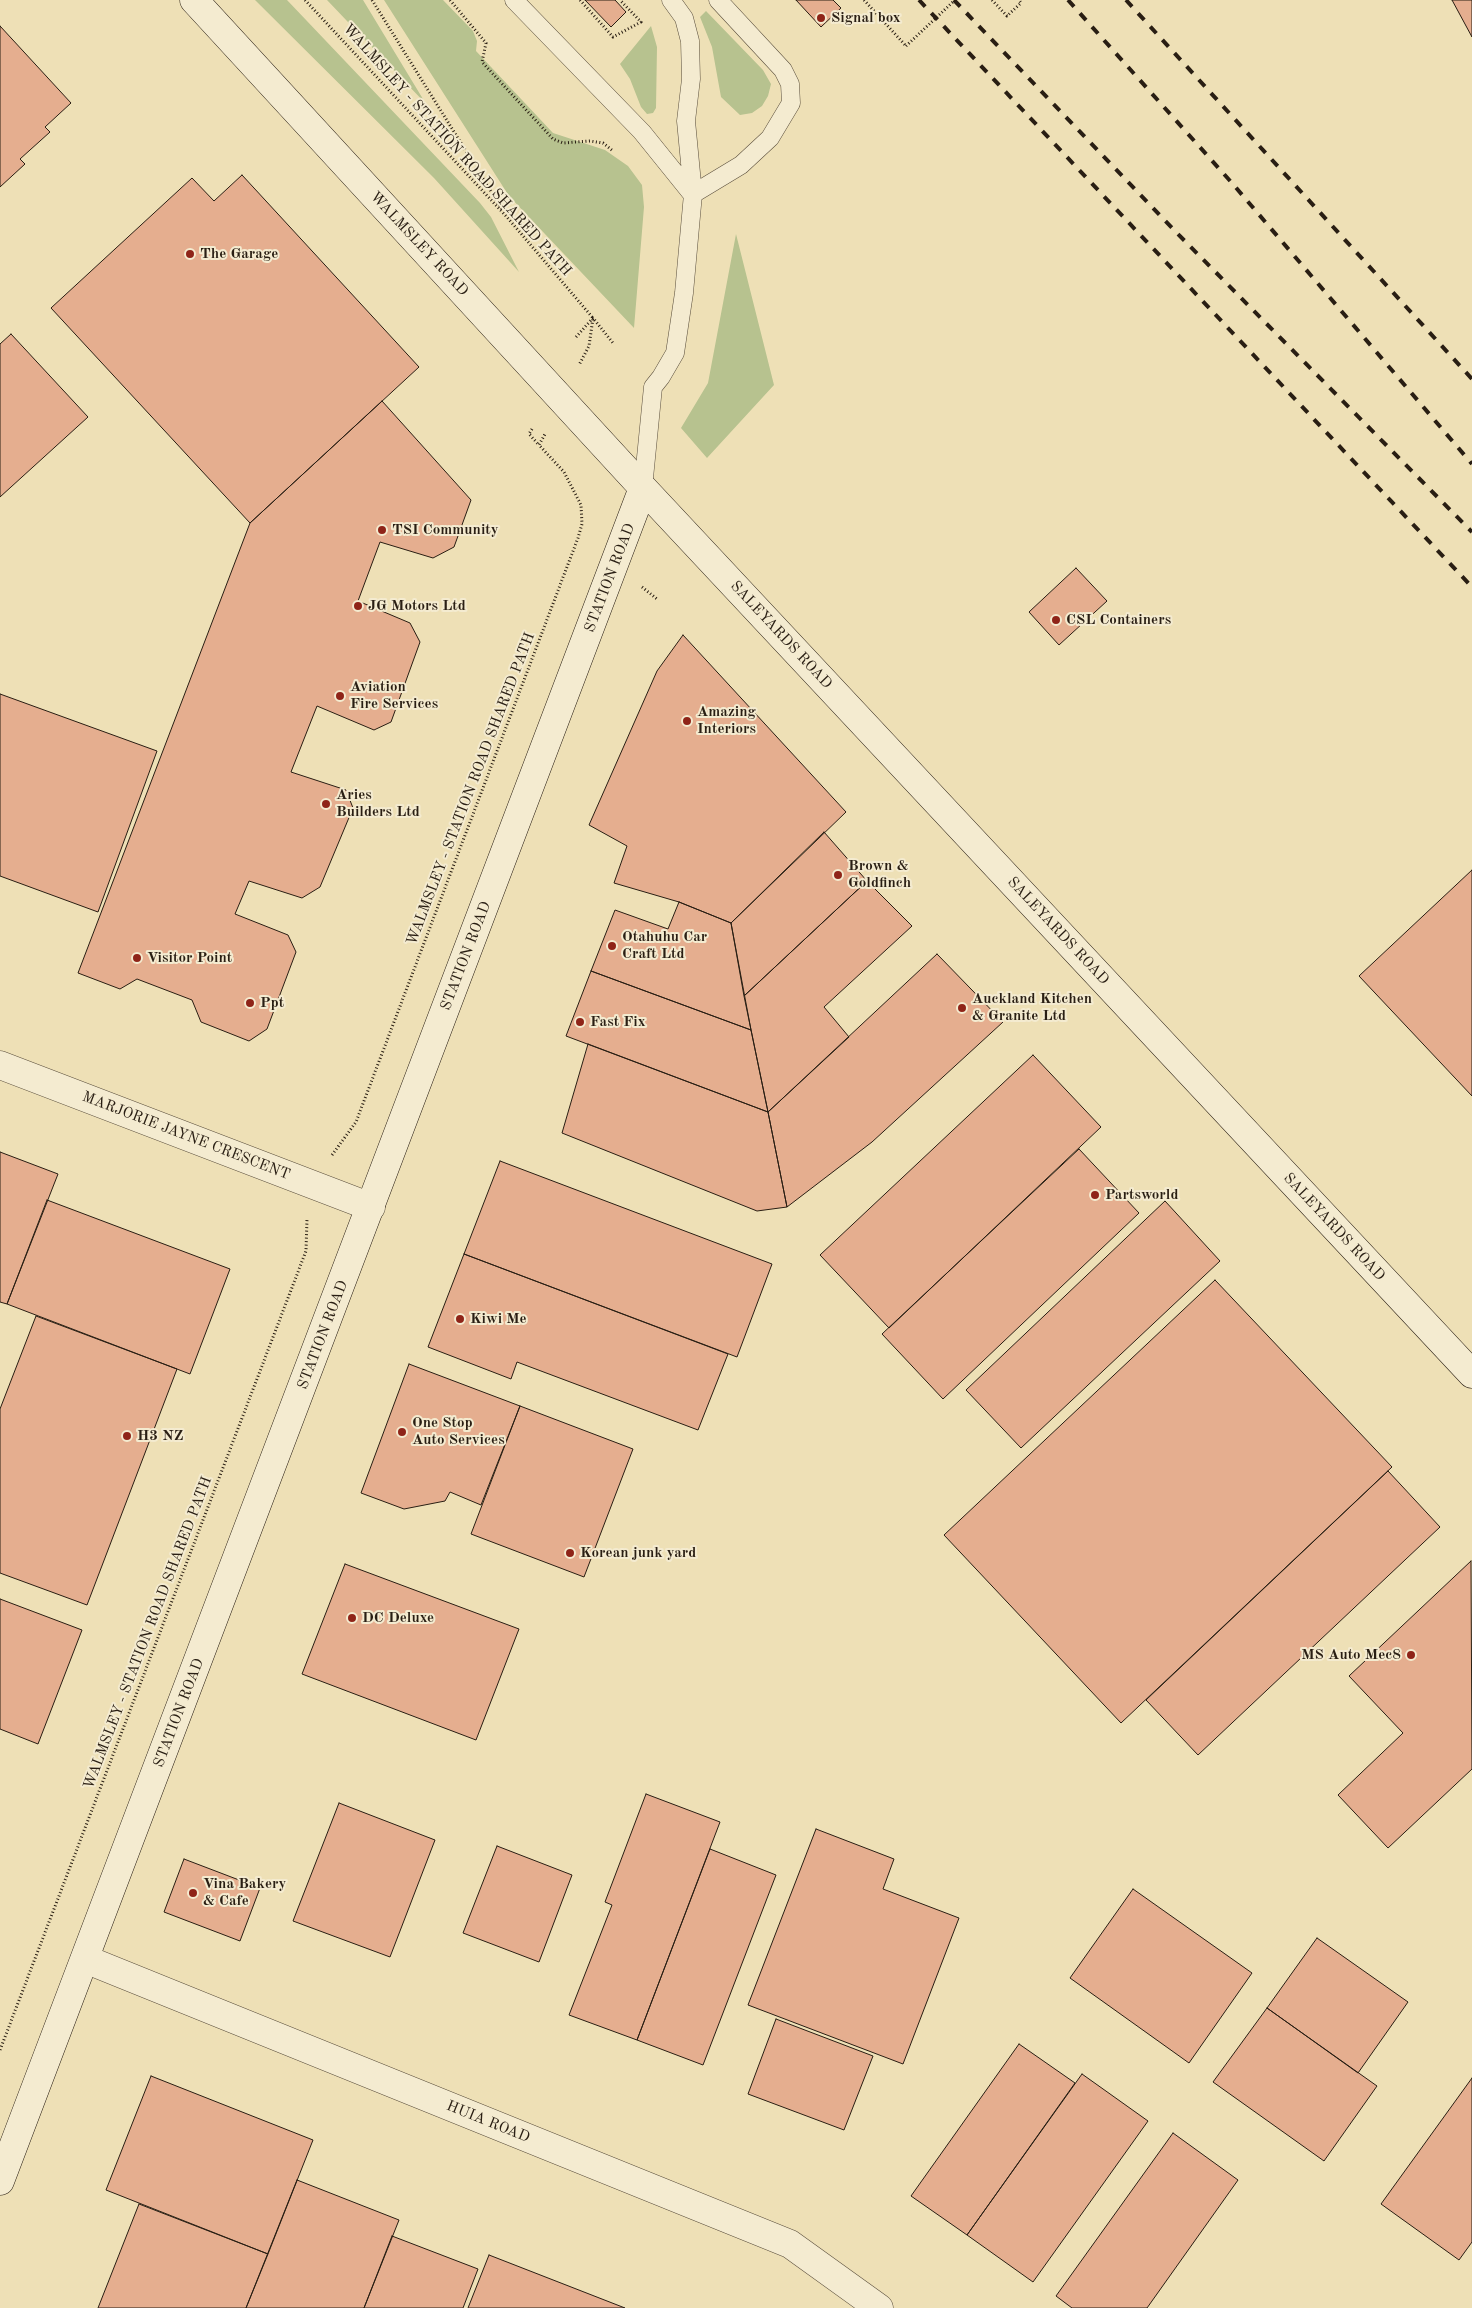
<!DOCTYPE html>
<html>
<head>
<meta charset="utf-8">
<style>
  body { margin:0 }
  canvas { display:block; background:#eee0b6 }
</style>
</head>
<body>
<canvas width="1472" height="2308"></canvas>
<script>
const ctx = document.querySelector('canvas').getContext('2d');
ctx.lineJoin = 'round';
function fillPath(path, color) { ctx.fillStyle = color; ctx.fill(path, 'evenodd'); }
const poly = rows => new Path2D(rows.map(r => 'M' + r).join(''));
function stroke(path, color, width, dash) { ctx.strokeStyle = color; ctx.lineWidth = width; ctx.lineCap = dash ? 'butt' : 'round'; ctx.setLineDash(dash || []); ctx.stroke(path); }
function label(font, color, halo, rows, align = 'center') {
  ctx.font = font + ' "Old Standard TT",serif'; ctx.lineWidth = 4; ctx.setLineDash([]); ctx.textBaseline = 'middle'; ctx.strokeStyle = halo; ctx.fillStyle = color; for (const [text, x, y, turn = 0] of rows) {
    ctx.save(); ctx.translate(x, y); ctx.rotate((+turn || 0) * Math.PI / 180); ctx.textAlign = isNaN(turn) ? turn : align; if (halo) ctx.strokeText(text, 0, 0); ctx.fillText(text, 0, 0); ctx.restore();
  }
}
const green = poly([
  [255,0,287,0,480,203,491,217,519,272,434,178],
  [327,0,363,0,426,104],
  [384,0,443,0,473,31,477,41,476,51,553,133,605,150,628,166,642,185,644,207,634,328,509,196],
  [706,11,763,70,771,84,768,96,762,106,752,113,740,115,721,97,712,47,700,17],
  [651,26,657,47,656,108,653,113,647,114,641,107,630,79,620,64],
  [736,234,774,385,707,458,681,428,708,383]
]);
const building = poly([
  [585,0,615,0,626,12,611,27,585,0],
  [796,0,833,0,841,8,821,27,796,0],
  [1452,0,1472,0,1472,37,1452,0],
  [0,26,71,103,45,127,50,132,20,159,25,164,0,187,0,26],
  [242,175,419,367,250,523,51,308,192,178,214,201,242,175],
  [11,334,88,417,0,497,0,344,11,334],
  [382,401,471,500,454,547,433,558,380,542,358,601,410,623,420,642,391,722,374,730,317,706,291,772,346,790,353,808,320,887,302,898,249,881,235,914,288,935,296,952,267,1029,249,1041,201,1022,192,1000,137,979,120,989,78,973,250,523,382,401],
  [1076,568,1107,601,1059,645,1029,612,1076,568],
  [683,635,846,812,731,923,679,902,614,883,627,846,589,825,657,671,683,635],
  [0,694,157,751,98,912,0,876,0,694],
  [824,832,867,881,744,996,731,923,824,832],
  [1472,870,1472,1096,1359,976,1472,870],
  [867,881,912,926,824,1007,849,1037,768,1112,744,996,867,881],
  [679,902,731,923,751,1030,591,971,615,910,668,929,679,902],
  [937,954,1003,1022,872,1142,787,1207,768,1112,937,954],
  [591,971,751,1030,768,1112,566,1036,591,971],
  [588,1044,768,1112,787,1207,757,1211,562,1133,588,1044],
  [1033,1055,1101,1127,889,1328,820,1255,1033,1055],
  [1079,1149,1139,1213,943,1399,882,1334,1079,1149],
  [0,1152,58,1174,7,1304,0,1302,0,1152],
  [500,1161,772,1264,737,1357,464,1254,500,1161],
  [47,1200,230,1269,190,1374,7,1304,47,1200],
  [1165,1201,1220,1261,1021,1448,966,1390,1165,1201],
  [464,1254,728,1354,698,1430,517,1362,511,1379,428,1347,464,1254],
  [1215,1280,1392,1467,1121,1723,944,1535,1215,1280],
  [36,1316,177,1369,87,1605,0,1573,0,1409,36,1316],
  [409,1364,520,1406,481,1505,450,1492,445,1501,404,1509,361,1493,409,1364],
  [520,1406,633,1449,584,1577,471,1534,520,1406],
  [1388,1471,1440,1527,1198,1755,1146,1700,1388,1471],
  [1471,1561,1472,1769,1388,1848,1338,1795,1403,1733,1349,1676,1471,1561],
  [345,1564,519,1629,476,1740,302,1674,345,1564],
  [0,1599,82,1630,38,1744,0,1729,0,1599],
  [646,1794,720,1822,637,2040,569,2015,612,1905,605,1902,646,1794],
  [339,1803,435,1840,390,1957,293,1921,339,1803],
  [816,1829,894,1859,883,1889,959,1918,903,2064,748,2005,816,1829],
  [497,1846,572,1875,539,1962,463,1933,497,1846],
  [710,1849,776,1875,703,2065,637,2040,710,1849],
  [184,1859,260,1888,240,1941,164,1912,184,1859],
  [1133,1889,1252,1973,1189,2063,1070,1978,1133,1889],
  [1317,1938,1408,2002,1358,2073,1267,2008,1317,1938],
  [1267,2008,1377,2086,1324,2161,1213,2082,1267,2008],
  [776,2019,873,2056,844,2130,748,2094,776,2019],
  [1019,2044,1075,2083,967,2235,911,2196,1019,2044],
  [1082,2074,1148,2121,1033,2282,967,2235,1082,2074],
  [151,2076,313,2140,268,2254,106,2190,151,2076],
  [1472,2078,1472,2242,1459,2260,1381,2204,1472,2078],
  [1173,2133,1238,2180,1147,2308,1072,2308,1056,2296,1173,2133],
  [297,2180,399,2220,364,2308,246,2308,297,2180],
  [139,2204,268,2254,246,2308,98,2308,139,2204],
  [392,2236,478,2269,463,2308,364,2308,392,2236],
  [489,2255,625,2308,468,2308,489,2255]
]);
const path = poly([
  [305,0,506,216,593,318,589,346,579,365],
  [372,0,502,209],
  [450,0,486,43,482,62,553,139,563,143,590,141,603,143,613,151],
  [580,0,613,37,641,22,620,0],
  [864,0,906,46],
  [992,0,1007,16,1021,3,1019,0],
  [576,337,593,318,613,343],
  [532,429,529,434,539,445],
  [642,587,657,599],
  [332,1155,356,1122,578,538,582,524,581,505,564,472,539,445,545,434],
  [0,2050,306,1251,307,1219]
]);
const lane = poly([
  [514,0,642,132,692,194],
  [693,194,741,165,770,138,791,103,790,84,783,70,718,0],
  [643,488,653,387,661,377,675,353,684,293,693,194,686,121,691,79,690,41,684,18,671,0]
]);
const street = poly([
  [0,1065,371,1207],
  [85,1959,790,2244,879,2308]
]);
const secondary = poly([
  [194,0,643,488,1472,1374],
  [0,2181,643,488]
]);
const rail = poly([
  [919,0,1472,587],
  [954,0,1175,231,1472,532],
  [1068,0,1232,183,1472,464],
  [1126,0,1472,379]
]);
const pathBridge = poly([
  [906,46,955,0]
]);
const markers = [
  [821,18,5,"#8f2418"],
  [190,254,5,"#8f2418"],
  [382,530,5,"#8f2418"],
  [358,606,5,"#8f2418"],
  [1056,620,5,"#8f2418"],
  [340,696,5,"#8f2418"],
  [687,721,5,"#8f2418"],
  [326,804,5,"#8f2418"],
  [838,875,5,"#8f2418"],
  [612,946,5,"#8f2418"],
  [137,958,5,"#8f2418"],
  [250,1003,5,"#8f2418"],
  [962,1008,5,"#8f2418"],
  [580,1022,5,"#8f2418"],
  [1095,1195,5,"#8f2418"],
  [460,1319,5,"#8f2418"],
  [402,1432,5,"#8f2418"],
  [127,1436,5,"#8f2418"],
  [570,1553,5,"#8f2418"],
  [352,1618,5,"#8f2418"],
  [1411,1655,5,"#8f2418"],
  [193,1893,5,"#8f2418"]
];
const poiNames = [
  ["Signal box",831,18],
  ["The Garage",200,254],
  ["TSI Community",392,530],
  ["JG Motors Ltd",368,606],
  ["CSL Containers",1066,620],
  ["Aviation",350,687],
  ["Fire Services",350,704],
  ["Amazing",697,712],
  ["Interiors",697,729],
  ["Aries",336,795],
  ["Builders Ltd",336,812],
  ["Brown &",848,866],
  ["Goldfinch",848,883],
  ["Otahuhu Car",622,937],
  ["Craft Ltd",622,954],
  ["Visitor Point",147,958],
  ["Auckland Kitchen",972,999],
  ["& Granite Ltd",972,1016],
  ["Ppt",260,1003],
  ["Fast Fix",590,1022],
  ["Partsworld",1105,1195],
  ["Kiwi Me",470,1319],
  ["One Stop",412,1423],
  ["Auto Services",412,1440],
  ["H3 NZ",137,1436],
  ["Korean junk yard",580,1553],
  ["DC Deluxe",362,1618],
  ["MS Auto Mec8",1401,1655,"right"],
  ["Vina Bakery",203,1884],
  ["& Cafe",203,1901]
];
const streetNames = [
  ["WALMSLEY - STATION ROAD SHARED PATH",457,150,48],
  ["WALMSLEY ROAD",419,244,47],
  ["STATION ROAD",610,578,-69],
  ["SALEYARDS ROAD",781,635,47],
  ["WALMSLEY - STATION ROAD SHARED PATH",471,789,-69],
  ["SALEYARDS ROAD",1058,931,47],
  ["STATION ROAD",466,956,-69],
  ["MARJORIE JAYNE CRESCENT",186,1136,21],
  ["SALEYARDS ROAD",1334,1227,47],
  ["STATION ROAD",323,1335,-69],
  ["WALMSLEY - STATION ROAD SHARED PATH",148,1633,-69],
  ["STATION ROAD",179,1713,-69],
  ["HUIA ROAD",488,2122,22]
];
fillPath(green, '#b7c28f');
fillPath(building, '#e5ae8f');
stroke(building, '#291e13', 1);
stroke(lane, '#5a4e3c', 19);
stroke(street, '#5a4e3c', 29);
stroke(secondary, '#291e13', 29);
stroke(path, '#291e13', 3, [1, 2.5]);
stroke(lane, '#f4ebd0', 18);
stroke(street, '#f4ebd0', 28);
stroke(secondary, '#f4ebd0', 28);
stroke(rail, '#291e13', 4, [9, 9]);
stroke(pathBridge, '#291e13', 3, [1, 2.5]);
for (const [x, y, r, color] of markers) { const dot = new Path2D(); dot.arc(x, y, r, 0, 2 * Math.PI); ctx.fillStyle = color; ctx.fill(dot); stroke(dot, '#f4ebd0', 2); }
label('bold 15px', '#291e13', '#f4ebd0', poiNames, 'left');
label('15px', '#291e13', '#f4ebd0', streetNames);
</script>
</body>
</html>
